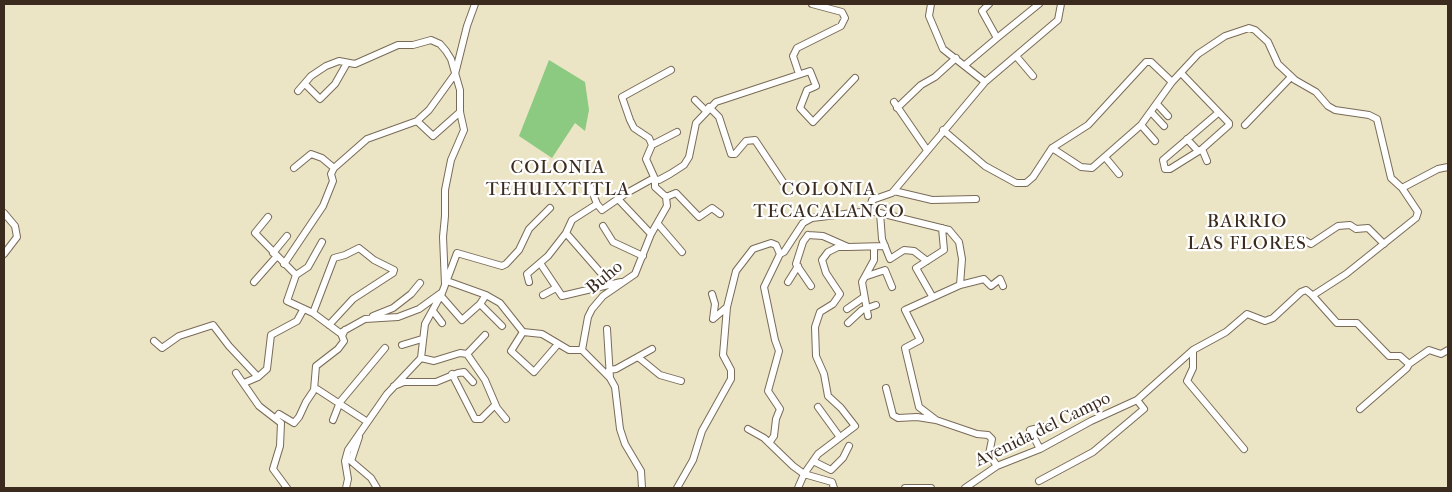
<!DOCTYPE html>
<html>
<head>
<meta charset="utf-8">
<style>
  body { margin:0 }
  #map { position:relative; width:1452px; height:492px; overflow:hidden; background:#ebe4c5; font-family:"IM FELL French Canon",serif }
  canvas { display:block }
  .frame { position:absolute; inset:0; border:5px solid #3b2a1e; pointer-events:none }
</style>
</head>
<body>
<div id="map">
<canvas width="1452" height="492"></canvas>
<div class="frame"></div>
</div>
<script>
const ctx = document.querySelector('canvas').getContext('2d');
ctx.lineJoin = 'round';
function fillPath(path, color) { ctx.fillStyle = color; ctx.fill(path, 'evenodd'); }
const poly = rows => new Path2D(rows.map(r => 'M' + r).join(''));
function stroke(path, color, width, dash) { ctx.strokeStyle = color; ctx.lineWidth = width; ctx.lineCap = dash ? 'butt' : 'round'; ctx.setLineDash(dash || []); ctx.stroke(path); }
function label(font, color, halo, rows, align = 'center') {
  ctx.font = font + ' "IM FELL French Canon",serif'; ctx.lineWidth = 4.5; ctx.setLineDash([]); ctx.textBaseline = 'middle'; ctx.strokeStyle = halo; ctx.fillStyle = color; for (const [text, x, y, turn = 0] of rows) {
    ctx.save(); ctx.translate(x, y); ctx.rotate((+turn || 0) * Math.PI / 180); ctx.textAlign = isNaN(turn) ? turn : align; if (halo) ctx.strokeText(text, 0, 0); ctx.fillText(text, 0, 0); ctx.restore();
  }
}
const green = poly([
  [549,60,585,82,589,110,585,131,575,123,552,158,519,136]
]);
const minor = poly([
  [931,4,929,16,943,49,985,82],
  [997,38,1039,4],
  [1016,56,1033,76],
  [965,65,997,38,982,11,989,4],
  [1181,73,1229,123,1229,125,1202,149,1170,169,1165,169,1163,160,1218,113],
  [799,74,793,56,797,48,841,26,845,18,842,12,812,4],
  [1172,82,1151,62,1146,62,1088,125,1052,148,1081,167,1092,168,1141,125,1172,82,1198,54,1225,36,1249,28,1255,30,1268,42,1278,64,1295,80,1316,92,1328,106,1335,110,1369,115,1377,119,1391,178,1402,188,1438,169,1448,167],
  [305,84,320,99,335,84,347,63],
  [298,91,311,76,326,66,339,61,355,64,398,45,413,45,431,40,440,44,446,51,451,59,460,90,460,112,464,130,451,160,445,190,445,216,443,237,445,284],
  [695,100,705,110],
  [894,102,927,150],
  [1157,104,1168,116],
  [709,107,719,117,731,154,735,154,746,141,755,140,783,182],
  [897,108,921,85,935,77,956,58],
  [1151,112,1164,126],
  [417,121,433,136,460,112],
  [1141,125,1155,141],
  [1245,125,1291,77],
  [943,130,985,166,1016,183,1026,183,1033,177,1052,148],
  [1187,139,1198,151],
  [652,145,649,138,634,128,630,120,622,97,671,70],
  [652,145,677,132],
  [1202,149,1207,161],
  [1105,157,1119,174],
  [294,168,311,154,322,158,334,168,367,139,417,121,429,110,455,74,467,26,475,4],
  [590,186,597,204,602,210,625,194,652,179,659,180,670,174,684,165,689,157,696,123,716,102,810,71,816,86,807,90,800,108,813,122,855,78],
  [894,191,932,200,976,199],
  [666,197,676,193,699,217,712,208,720,214],
  [618,199,651,234],
  [869,211,872,200,892,193,985,82,1058,20,1061,4],
  [4,213,15,226,17,237,4,254],
  [880,213,882,239,890,259,904,250,914,251,927,261],
  [268,217,255,233,296,275,308,267,322,242],
  [658,224,682,252],
  [603,226,613,242,643,256],
  [566,233,600,272],
  [808,235,823,236,848,247,885,246],
  [808,235,803,242,796,264,811,286],
  [1304,240,1311,244,1338,226,1350,225,1356,229,1368,228,1384,244],
  [273,253,287,236],
  [540,263,562,296,621,282],
  [284,264,323,206,333,181,331,174,334,168],
  [296,275,287,301,313,313,340,333,365,319,398,317,419,309,441,293],
  [867,276,885,270,892,287],
  [447,281,486,295],
  [254,282,277,256],
  [529,282,527,274,548,256,566,233,572,220,597,204],
  [788,282,798,266],
  [712,294,715,304,713,319,727,307],
  [543,295,556,288],
  [1312,295,1337,323,1357,323,1389,356,1400,356,1409,364,1429,350,1441,354,1448,350],
  [441,296,462,320,480,304,486,295,500,303,523,332,542,334,569,350,582,350],
  [932,296,916,268,944,250,942,228],
  [480,304,502,326],
  [847,309,864,297],
  [433,311,442,323],
  [313,313,334,258,345,255,359,248,374,260,394,270,393,273,353,299,329,325],
  [373,316,393,308,411,294,420,283],
  [868,316,862,282,874,260,874,247],
  [848,323,862,310,876,305],
  [607,329,610,378],
  [523,332,511,351,534,372,558,344],
  [154,341,162,348,179,336,213,325,229,346,258,377],
  [402,345,422,339],
  [467,354,485,335],
  [638,357,660,375,681,381],
  [421,358,434,361,460,353,467,354,485,380,497,408,506,419],
  [609,370,616,369,652,349],
  [236,373,259,406,281,423,280,446,273,469,287,488],
  [452,374,475,419,481,419,495,405],
  [244,383,258,377,267,369,271,335,297,321,303,310],
  [394,386,404,382,436,382,458,373,464,372,473,382],
  [886,388,893,415,898,418,917,417,936,420,977,434,988,435,992,439,989,454,997,466],
  [314,390,316,366,338,349,344,341,342,336,345,330],
  [818,407,839,436],
  [1360,409,1407,368,1409,364],
  [277,417,279,414,294,423,299,417,306,402,314,390,317,389,366,421],
  [333,420,340,402,385,348],
  [936,420,919,407,905,348,920,340,905,310,960,285,984,279,991,286,1000,279,1003,286],
  [748,429,764,438,793,466,804,474,832,482,834,488],
  [359,437,351,461,371,478,377,488],
  [769,443,774,436,776,419,780,409,768,391,779,351,775,340,764,287,780,254],
  [1040,449,1030,430,1043,427],
  [1244,449,1187,381,1193,368,1193,350,1226,332,1247,314,1265,321,1273,318,1301,292,1306,290,1312,295,1315,294,1346,274,1416,218,1418,212,1402,188],
  [813,461,831,470,843,458,849,446],
  [1039,481,1093,452,1144,409,1137,400],
  [346,488,348,479,345,461,348,450,387,394,421,358,425,324,442,293,457,253,502,266,506,264,519,250,529,229,550,208],
  [642,488,641,471,625,444,620,429,615,387,610,378,582,350,588,317,592,309,603,296,635,274,651,234,667,206,666,197,655,187,655,179,646,159,652,145],
  [677,488,693,460,702,431,731,379,731,370,723,355,727,307,736,271,753,249,771,243,776,245,780,254,784,252,803,223,812,218,869,211,880,213,949,230,959,242,962,259,960,285],
  [798,488,804,474,818,454,855,426,841,408,828,396,824,374,816,356,815,327,820,312,833,304,840,294,826,273,822,260,828,252,838,247,848,247],
  [905,488,931,488],
  [965,488,997,466,1040,449,1091,421,1137,400,1193,350]
]);
const streetNames = [
  ["Buho",605,278,-40],
  ["Avenida del Campo",1043,430,-26]
];
const neighbourhoodNames = [
  ["COLONIA",558,168],
  ["TEHUIXTITLA",558,190],
  ["COLONIA",829,190],
  ["TECACALANCO",829,212],
  ["BARRIO",1247,222],
  ["LAS FLORES",1247,244]
];
fillPath(green, '#8bca80');
stroke(minor, '#796b58', 8);
stroke(minor, '#fff', 6);
label('18px', '#3b2a1e', '#fff', streetNames);
ctx.letterSpacing = '1px';
label('19px', '#3b2a1e', '#fff', neighbourhoodNames);
ctx.letterSpacing = '0px';
</script>
</body>
</html>
